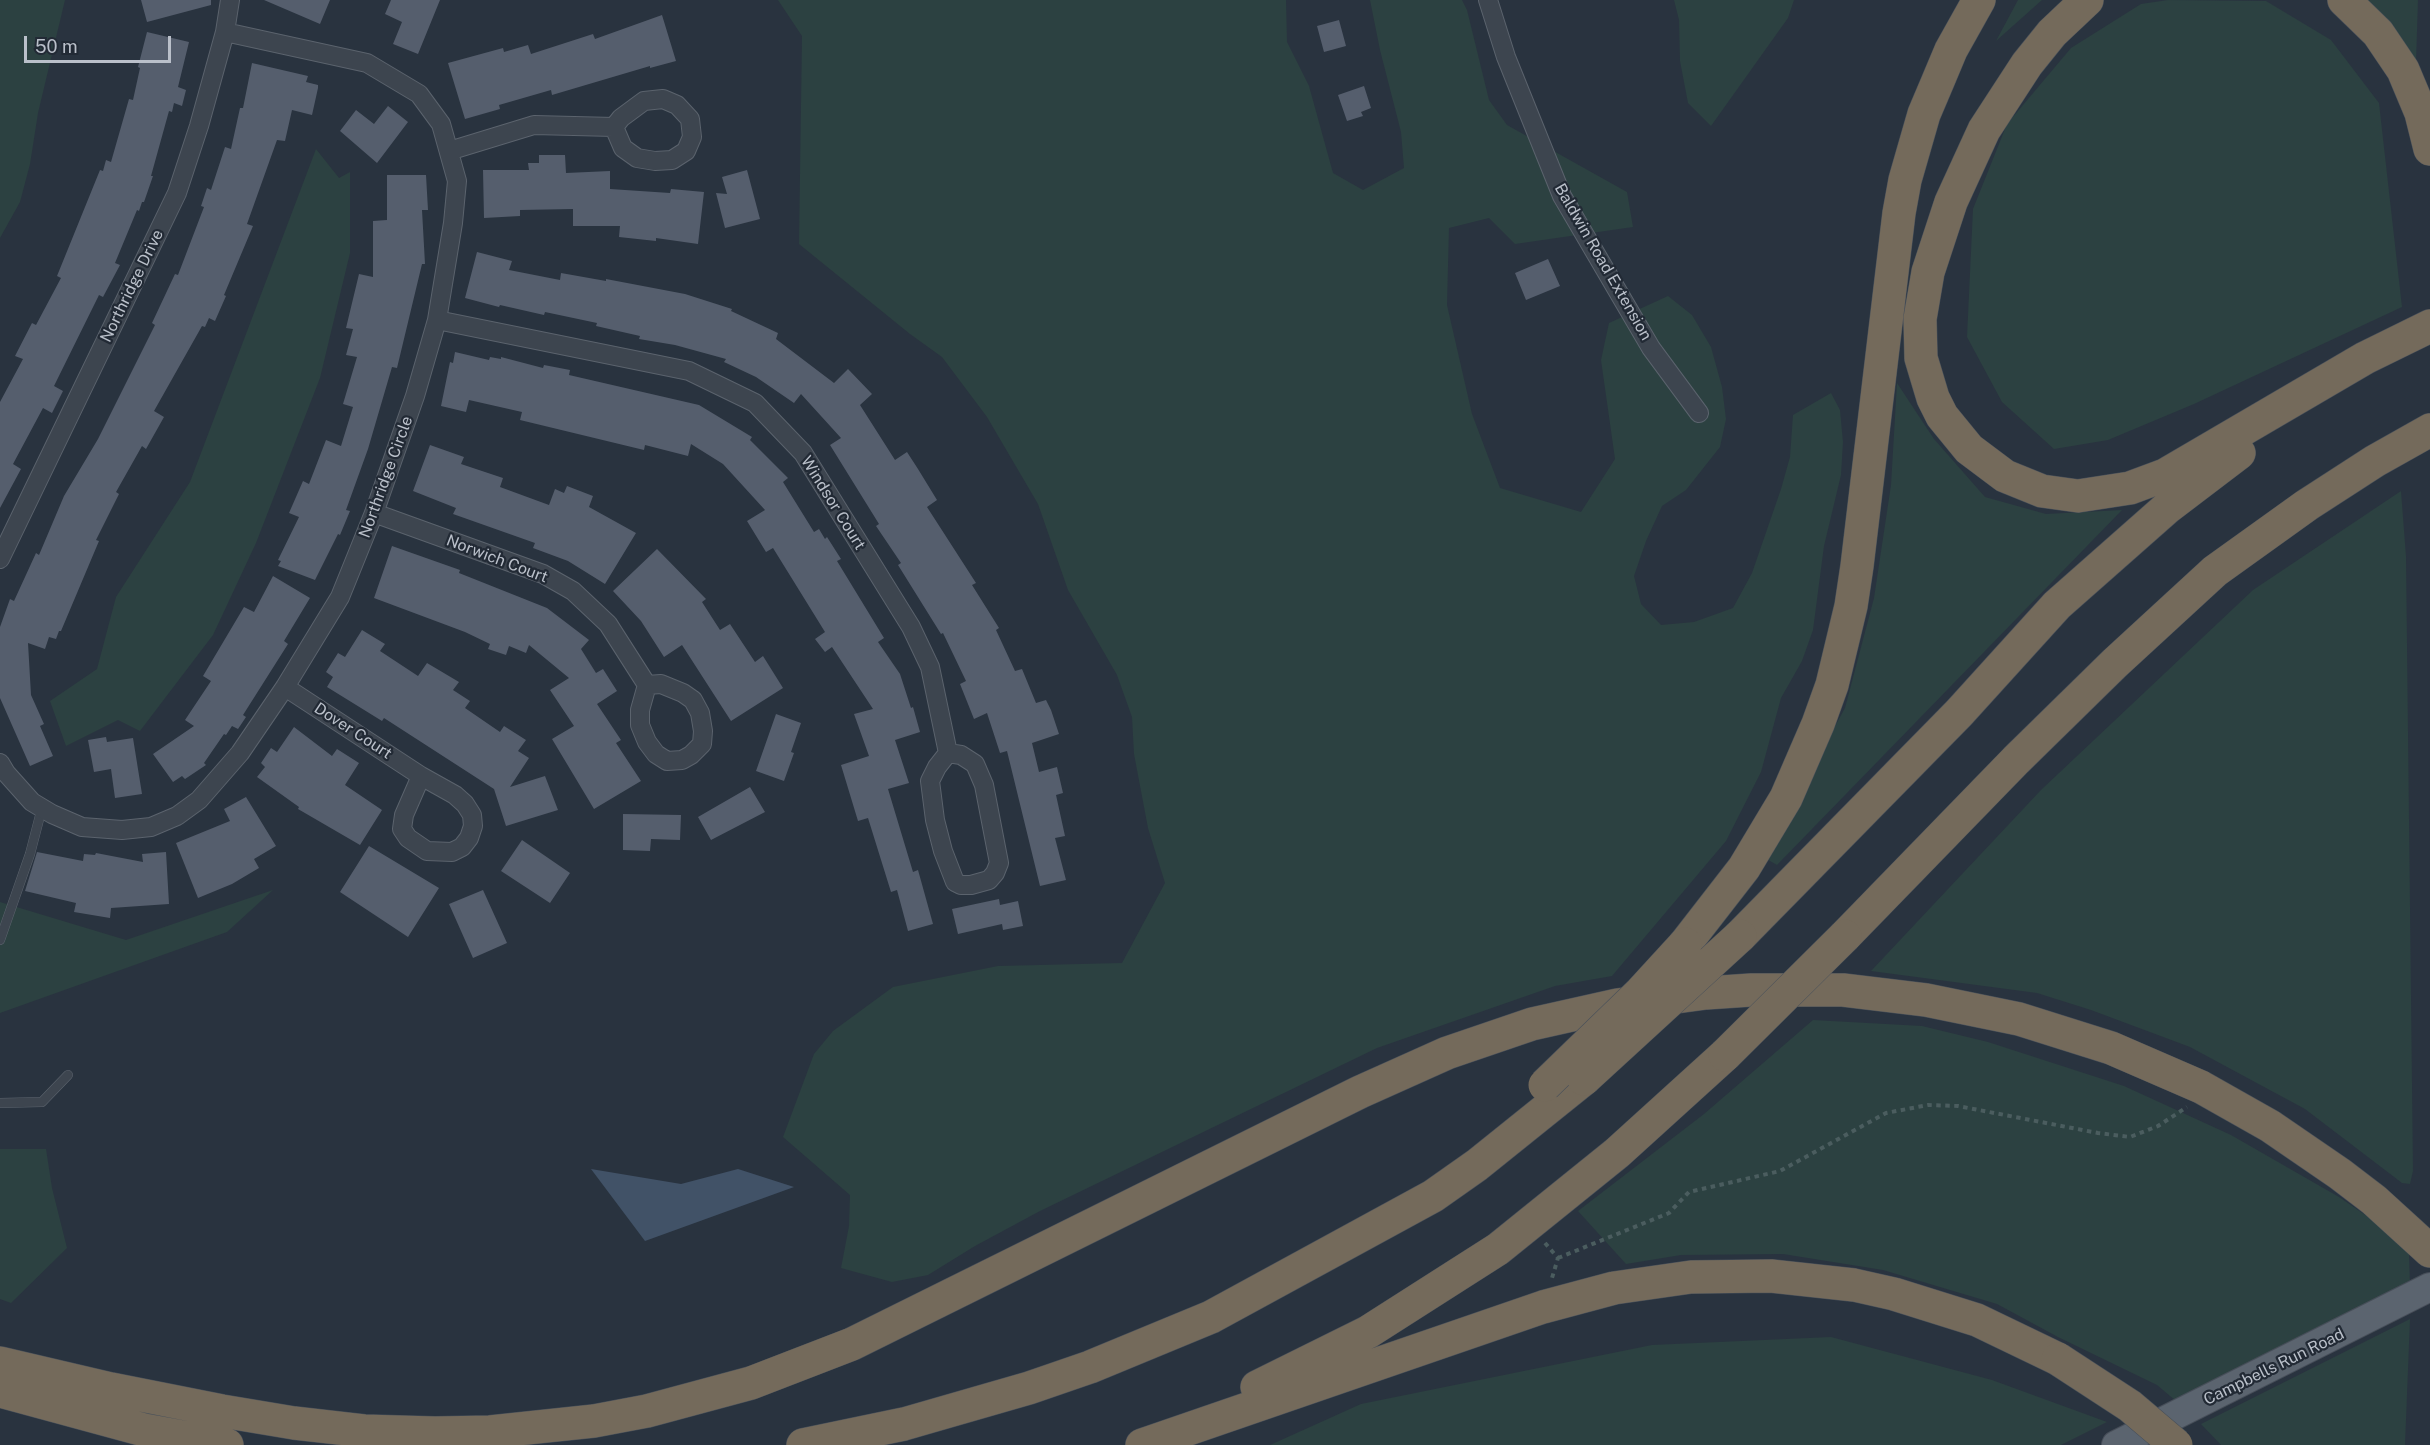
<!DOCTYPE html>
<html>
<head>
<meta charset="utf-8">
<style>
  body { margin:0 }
  #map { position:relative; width:2430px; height:1445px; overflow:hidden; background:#29333f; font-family:"Public Sans",sans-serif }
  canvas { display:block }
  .scale { position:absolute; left:24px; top:36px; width:147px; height:27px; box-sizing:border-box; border:3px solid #bac0ca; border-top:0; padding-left:8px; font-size:18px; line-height:21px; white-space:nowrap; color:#bac0ca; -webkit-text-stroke:4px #222a35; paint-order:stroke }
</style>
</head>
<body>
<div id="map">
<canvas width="2430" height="1445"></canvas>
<div class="scale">50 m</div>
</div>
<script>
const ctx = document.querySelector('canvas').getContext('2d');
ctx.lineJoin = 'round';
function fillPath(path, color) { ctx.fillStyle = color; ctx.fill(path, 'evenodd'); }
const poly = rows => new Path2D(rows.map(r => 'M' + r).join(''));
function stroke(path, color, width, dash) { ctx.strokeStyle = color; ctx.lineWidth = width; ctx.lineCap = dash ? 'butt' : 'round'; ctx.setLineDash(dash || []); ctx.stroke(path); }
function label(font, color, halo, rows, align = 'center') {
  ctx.font = font + ' "Public Sans",sans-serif'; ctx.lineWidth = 4.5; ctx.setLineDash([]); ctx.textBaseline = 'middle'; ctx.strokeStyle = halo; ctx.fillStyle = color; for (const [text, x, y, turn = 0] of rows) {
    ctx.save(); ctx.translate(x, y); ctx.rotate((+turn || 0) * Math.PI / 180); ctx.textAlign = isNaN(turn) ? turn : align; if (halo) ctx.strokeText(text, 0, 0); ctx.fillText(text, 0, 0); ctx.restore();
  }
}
const green = poly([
  [0,0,65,0,38,113,30,164,20,202,0,238],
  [778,0,1286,0,1287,42,1309,86,1333,173,1363,190,1404,168,1401,132,1380,50,1370,0,1462,0,1467,10,1489,100,1507,125,1627,192,1633,227,1515,244,1489,218,1449,228,1447,305,1472,414,1500,488,1581,512,1615,459,1601,360,1609,323,1668,296,1692,315,1711,347,1722,387,1726,419,1720,447,1686,490,1662,506,1646,541,1634,576,1641,604,1661,625,1694,622,1733,608,1752,573,1781,489,1790,457,1793,415,1831,393,1840,410,1843,442,1841,475,1824,546,1813,630,1802,661,1781,698,1761,772,1726,841,1612,976,1555,986,1377,1048,1040,1211,975,1246,928,1275,892,1282,841,1268,849,1226,850,1195,783,1137,814,1054,833,1031,893,987,998,966,1122,963,1165,883,1148,828,1134,754,1132,717,1117,675,1068,590,1038,504,987,417,942,357,910,334,799,244,802,36],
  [1674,0,1794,0,1788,18,1711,126,1688,103,1680,61,1679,20],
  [2018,0,2042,0,1996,41],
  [2168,0,2266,1,2331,40,2379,103,2402,307,2194,404,2108,440,2054,449,2002,402,1967,337,1973,209,2007,124,2071,48,2141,4],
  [2360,0,2418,0,2416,63],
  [316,149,339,178,350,172,350,253,320,378,256,543,213,635,140,731,118,720,66,746,50,701,97,669,116,597,190,482],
  [1897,383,1934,439,1985,497,2046,514,2122,510,1777,865,1763,857,1845,708,1874,598,1891,485],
  [2401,491,2406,556,2413,1171,2410,1184,2402,1183,2305,1109,2190,1047,2091,1010,2037,993,1871,971,2041,790,2253,590],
  [273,890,227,932,0,1013,0,902,126,940],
  [1813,1020,1922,1026,1988,1042,2124,1086,2231,1135,2339,1197,2374,1221,2409,1253,2410,1287,2176,1401,2157,1385,2058,1337,1997,1304,1883,1270,1783,1254,1681,1255,1626,1264,1578,1211,1704,1114],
  [0,1149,46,1149,52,1188,67,1248,11,1303,0,1299],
  [2410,1319,2405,1445,2221,1445,2201,1424],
  [1831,1337,1992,1380,2107,1422,2061,1445,1270,1445,1361,1404,1652,1345]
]);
const water = poly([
  [591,1169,681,1184,738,1169,794,1187,645,1241]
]);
const building = poly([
  [141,0,211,0,211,5,147,22],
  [264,0,330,0,320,24],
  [391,0,440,0,418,54,393,44,402,22,385,14],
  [662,15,676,61,650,68,650,66,552,95,551,90,499,105,500,109,465,119,448,63,503,48,504,52,528,45,531,54,593,34,595,39],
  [1339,20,1346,46,1324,52,1317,26],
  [147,32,189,42,178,87,186,90,182,106,174,103,172,112,169,111,151,176,153,176,144,202,142,202,139,211,137,210,115,263,120,265,103,297,99,295,54,386,63,391,52,413,43,408,13,464,21,469,0,508,0,402,23,359,15,356,32,323,36,325,61,278,57,276,100,170,103,171,106,160,111,162,129,99,133,100,140,68,138,67],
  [252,63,308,76,306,82,318,85,318,88,312,115,292,110,285,141,277,140,247,224,253,226,224,295,226,296,215,321,209,318,205,327,202,326,154,411,164,417,146,449,142,446,116,492,119,494,96,540,99,541,61,631,59,631,56,639,49,637,45,649,28,643,31,695,44,724,40,726,53,756,30,766,0,698,0,627,10,599,14,601,36,553,39,555,64,496,98,439,155,325,152,323,175,274,178,275,204,207,201,206,207,188,211,190,225,147,231,149,240,108,243,108],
  [1364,86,1371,108,1361,112,1363,116,1347,121,1338,95],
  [388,106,408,122,377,163,340,131,356,110,374,124],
  [539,155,565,155,566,173,610,171,610,189,670,193,671,189,704,192,698,244,656,238,656,241,619,237,620,226,573,226,573,209,520,210,520,216,484,218,483,170,529,170,528,163,539,163],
  [747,170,760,219,725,228,716,193,727,194,722,177],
  [387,175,426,175,428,210,422,210,425,264,422,264,397,368,392,367,368,449,346,510,350,511,340,535,338,534,315,580,278,566,281,561,278,560,299,517,289,513,303,481,309,484,326,440,341,446,353,407,343,404,357,357,346,355,353,329,346,328,359,274,373,277,373,221,387,220],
  [477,252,512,261,509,270,560,280,561,273,606,281,606,279,685,294,732,309,731,311,778,333,776,339,834,383,848,369,872,394,860,405,895,460,907,452,918,469,937,500,927,507,976,583,972,585,999,628,996,630,1015,671,1022,669,1036,703,1046,700,1051,710,1059,734,1032,743,1039,772,1057,767,1063,793,1056,795,1065,836,1055,838,1066,880,1040,886,1007,751,1000,753,987,713,974,719,960,684,966,681,943,633,941,634,898,565,901,563,876,526,879,524,830,445,841,438,801,394,794,403,756,377,724,362,726,359,675,345,639,339,640,336,596,326,597,323,545,312,544,315,500,305,499,307,465,298],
  [1548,259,1560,286,1526,300,1515,273],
  [455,352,489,360,490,357,501,359,501,357,543,368,544,365,570,370,569,375,699,405,752,437,750,440,788,478,783,482,814,532,819,529,825,539,827,537,841,559,837,561,884,638,878,642,900,674,911,708,913,707,920,732,895,740,909,783,888,789,913,872,918,870,933,924,908,931,897,890,891,892,868,818,858,821,841,765,869,756,854,714,873,709,832,647,825,652,815,639,825,632,773,548,766,552,747,521,765,510,723,464,691,444,688,456,645,445,644,450,520,420,522,412,469,400,466,412,441,406,450,362,453,363],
  [430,445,464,457,461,464,503,478,500,487,549,505,555,489,564,493,567,486,593,496,589,507,636,533,605,584,568,561,533,548,535,543,453,514,456,508,413,491],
  [392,546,460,570,459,573,547,608,589,640,581,649,596,673,603,669,617,691,597,704,621,740,616,743,641,781,594,809,552,739,574,726,550,690,569,678,529,645,526,653,509,646,506,655,488,649,490,644,465,632,374,598],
  [657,549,706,599,702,602,720,630,730,624,755,662,763,656,783,688,731,721,682,645,664,657,641,621,613,591],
  [273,576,310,598,284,641,288,644,243,715,246,717,238,729,232,726,226,735,224,734,204,763,206,765,185,779,182,776,173,782,153,754,194,726,185,720,211,681,203,676,244,607,254,612],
  [362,630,385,644,380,651,418,676,427,663,459,682,453,690,470,701,465,708,500,732,504,726,526,740,518,751,529,758,510,787,545,776,558,810,506,826,494,789,384,718,382,721,327,687,333,677,326,672,338,653,345,657],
  [776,714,801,723,791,752,794,753,784,781,756,771],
  [294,727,332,756,337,749,359,763,345,785,382,810,360,845,298,809,299,807,257,777,265,767,261,763,271,748,277,752],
  [106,737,107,742,133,738,142,794,115,798,111,769,94,772,88,740],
  [750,787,765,812,711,840,698,817],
  [246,797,276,846,254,859,259,868,232,884,198,898,176,843,230,821,224,809],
  [623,814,681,815,680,840,651,839,650,851,623,850],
  [522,840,570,873,550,903,501,871],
  [369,846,439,888,408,937,340,892],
  [37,852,83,861,84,854,95,855,96,853,143,862,142,854,166,852,169,904,111,908,110,918,74,912,76,903,25,891],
  [483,890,507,943,473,958,449,904],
  [999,899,1000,905,1018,901,1023,926,1003,930,1002,924,958,934,952,909]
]);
const path = poly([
  [1545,1243,1558,1258,1552,1278],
  [1558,1258,1669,1213,1689,1192,1780,1171,1886,1113,1928,1105,1958,1106,2098,1133,2130,1137,2158,1126,2187,1107]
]);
const lane = poly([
  [0,940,30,854,42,808],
  [0,1103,42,1102,68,1075]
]);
const street = poly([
  [1488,0,1506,57,1562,196,1651,348,1699,413],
  [449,151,534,125,614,127,623,148,637,158,655,161,672,160,686,151,692,137,690,119,677,105,663,99,644,101,621,118,614,127],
  [437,320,689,371,755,403,803,453,911,627,930,667,948,753,937,767,930,781,935,820,943,851,955,882,961,885,971,885,989,880,995,873,999,863,984,785,975,764,961,755,948,753],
  [374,513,543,574,573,591,608,624,647,685,640,710,640,725,647,742,656,754,667,761,682,760,691,755,702,744,703,731,700,713,693,700,683,693,661,684,647,685],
  [0,559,177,193,199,126,225,32,230,0],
  [285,687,421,776,455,795,465,804,472,815,473,826,469,838,462,847,452,852,427,851,408,838,402,829,404,815,421,776],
  [0,763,6,773,32,802,52,814,82,827,122,830,151,827,177,816,199,800,240,753,285,687,340,597,374,513,415,396,437,320,453,223,457,181,441,124,419,94,367,63,225,32]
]);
const primary = poly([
  [2116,1445,2430,1287]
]);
const highway = poly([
  [2087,0,2052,33,2027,64,1984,130,1951,202,1928,272,1920,319,1921,358,1933,398,1942,416,1969,449,2005,476,2042,491,2078,496,2130,488,2165,475,2365,358,2430,326],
  [2344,0,2378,33,2403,70,2421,113,2430,149],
  [1740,936,1959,713,2057,605,2168,507,2239,453],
  [1845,936,2016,760,2115,663,2215,571,2307,505,2375,461,2430,430],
  [1685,944,1744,868,1786,798,1818,724,1832,685,1851,606,1857,566,1899,213,1905,180,1924,114,1938,81,1951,50,1979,0],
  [0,1363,111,1389,222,1411,294,1423,364,1431,435,1433,490,1432,594,1421,647,1411,751,1383,852,1344,1360,1092,1447,1053,1532,1024,1617,1005,1706,993,1751,990,1843,990,1926,1000,2019,1019,2111,1048,2201,1087,2270,1126,2340,1174,2374,1200,2430,1251],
  [1257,1387,1368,1332,1498,1249,1617,1153,1725,1055],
  [0,1391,144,1430,227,1445],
  [803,1445,904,1424,1029,1388,1090,1367,1211,1317,1433,1196,1477,1165,1584,1079],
  [1142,1445,1543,1307,1614,1288,1691,1277,1771,1276,1854,1285,1894,1294,1977,1320,2058,1359]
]);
const highwayBridge = poly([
  [1725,1055,1845,936],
  [1584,1079,1740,936],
  [1545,1085,1641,992,1685,944],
  [2058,1359,2130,1406,2176,1445]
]);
const streetNames = [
  ["Baldwin Road Extension",1603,262,60],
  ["Northridge Drive",132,286,-64],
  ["Northridge Circle",386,477,-70],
  ["Windsor Court",833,503,58],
  ["Norwich Court",497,559,21],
  ["Dover Court",353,731,33],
  ["Campbells Run Road",2274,1367,-26]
];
fillPath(green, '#2c4141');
fillPath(water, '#415267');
fillPath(building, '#555e6d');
stroke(lane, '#5b636d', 10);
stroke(street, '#5b636d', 20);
stroke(primary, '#474e59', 30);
stroke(highway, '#48505a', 34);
stroke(path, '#4b5d5f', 4, [4.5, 4.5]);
stroke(lane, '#3d454f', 9);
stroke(street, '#3d454f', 18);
stroke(primary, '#5b646f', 28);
stroke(highway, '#746a5b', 33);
stroke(highwayBridge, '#48505a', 34, []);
stroke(highwayBridge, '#746a5b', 33);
label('16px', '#bac0ca', '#222a35', streetNames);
</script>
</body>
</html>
